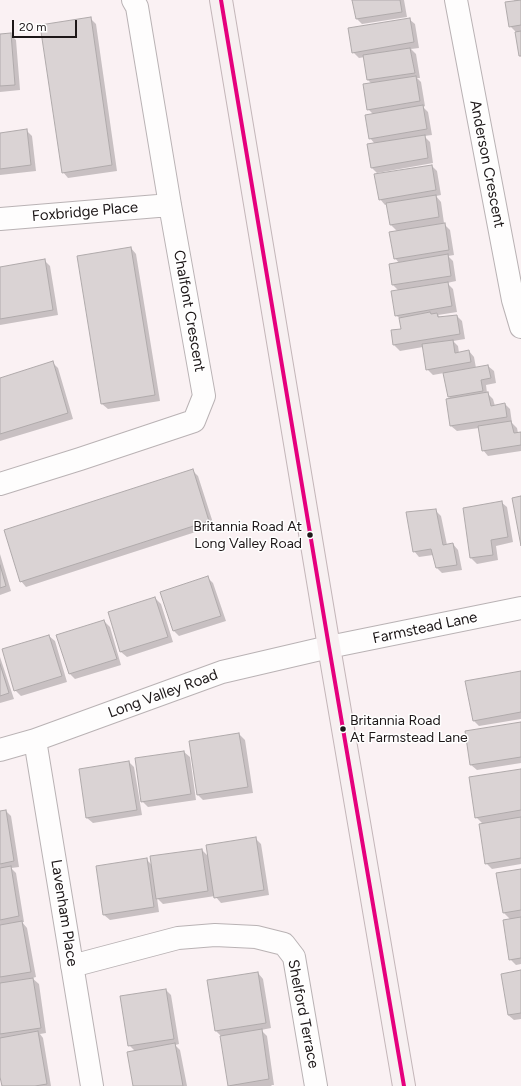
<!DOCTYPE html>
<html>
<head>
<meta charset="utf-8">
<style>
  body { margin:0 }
  #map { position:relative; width:521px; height:1086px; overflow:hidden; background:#faf1f3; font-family:Figtree,sans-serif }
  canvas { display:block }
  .scale { position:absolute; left:12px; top:20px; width:65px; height:18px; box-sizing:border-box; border:2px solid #1d1718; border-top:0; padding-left:5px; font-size:12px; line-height:14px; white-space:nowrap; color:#1d1718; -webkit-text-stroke:3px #fff; paint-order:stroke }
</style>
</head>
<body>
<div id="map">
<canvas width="521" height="1086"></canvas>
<div class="scale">20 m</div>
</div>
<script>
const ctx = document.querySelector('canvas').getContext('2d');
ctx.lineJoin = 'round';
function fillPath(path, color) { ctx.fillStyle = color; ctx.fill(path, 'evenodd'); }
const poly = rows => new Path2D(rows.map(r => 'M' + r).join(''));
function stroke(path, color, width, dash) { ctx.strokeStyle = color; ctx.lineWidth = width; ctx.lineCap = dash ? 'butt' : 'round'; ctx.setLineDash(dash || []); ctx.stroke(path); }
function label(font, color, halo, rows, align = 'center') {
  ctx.font = font + ' Figtree,sans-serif'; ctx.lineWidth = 3; ctx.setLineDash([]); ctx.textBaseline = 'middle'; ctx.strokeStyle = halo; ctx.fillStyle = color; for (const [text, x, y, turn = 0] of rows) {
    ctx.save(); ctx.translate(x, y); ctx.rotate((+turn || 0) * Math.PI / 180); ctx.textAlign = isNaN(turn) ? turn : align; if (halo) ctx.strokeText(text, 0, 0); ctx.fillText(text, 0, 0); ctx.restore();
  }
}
const shadow = poly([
  [353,0,404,0,407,17,362,24,357,19],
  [514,0,521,0,521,57,520,55,516,32,510,26,515,2],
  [90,18,96,24,117,171,68,178,63,172],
  [409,19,415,24,419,48,411,49,416,54,420,78,417,78,421,82,425,106,423,107,428,112,432,135,424,136,430,142,433,163,377,173,371,167,375,144,370,138,373,114,368,109,372,84,368,80,365,57,359,58,353,52],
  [10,34,16,40,20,90,0,92,0,35],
  [26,130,32,136,36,171,0,175,0,134],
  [432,166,437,171,441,195,436,196,441,202,444,223,443,223,450,230,454,255,448,256,453,261,456,281,447,283,453,289,457,312,438,315,441,318,457,316,462,321,465,339,453,341,458,346,459,353,469,351,474,357,476,368,488,366,494,371,496,383,486,385,487,393,493,399,495,406,505,404,510,409,512,423,517,428,518,433,521,433,521,451,488,456,483,450,479,428,457,431,451,426,452,400,449,397,444,373,433,375,427,369,423,347,400,351,394,345,392,331,402,330,401,320,396,315,399,291,393,285,390,265,399,263,395,258,398,232,391,225,388,204,385,205,380,199],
  [131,248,136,254,160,401,108,409,102,404,79,257],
  [44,260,50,266,58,315,0,325,0,268],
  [52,362,58,368,73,419,0,441,0,379],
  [192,470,198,476,214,526,26,587,21,581],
  [501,502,507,507,513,542,496,546,498,560,477,564,471,558,464,508],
  [435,510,441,516,447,545,453,544,458,550,462,570,442,573,437,568,433,555,419,557,414,551],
  [0,554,11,591,0,595],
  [207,577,213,583,226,621,179,636,174,631,161,592],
  [155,598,161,604,173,642,127,657,121,652,109,613],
  [104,621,110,627,121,665,75,679,70,674,58,636],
  [49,636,55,641,67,682,21,696,15,690],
  [0,657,14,699,0,703],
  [521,672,521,719,479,726,474,721],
  [521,723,521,763,477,770,471,765],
  [239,734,245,740,253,793,203,800,198,795],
  [184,752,190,757,196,800,148,807,142,801],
  [129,762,134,767,142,815,93,823,87,818],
  [521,770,521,864,492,869,486,863,483,824,476,817],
  [6,811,11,816,19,867,11,868,16,873,24,922,22,922,27,928,36,977,32,978,39,984,46,1033,40,1034,43,1038,51,1086,3,1086,0,1071,0,812],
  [255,838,261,844,269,895,221,903,215,896,163,904,157,898,159,912,110,920,104,915,146,859,152,865,202,850,209,857],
  [521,870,521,964,516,965,510,959,511,920,504,913,497,874],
  [521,971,521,1019,514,1020,508,1015],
  [258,973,263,979,271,1028,261,1030,267,1036,274,1085,271,1085,272,1086,229,1086,222,1037,216,1031],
  [166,990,171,995,179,1044,175,1045,180,1050,187,1086,134,1086,135,1051,129,1045]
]);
const building = poly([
  [352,0,400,0,402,12,356,19,352,0],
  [521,0,521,25,509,27,505,2,521,0],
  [91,17,112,165,62,173,40,25,91,17],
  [410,18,414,42,352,53,348,28,410,18],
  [521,31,521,56,519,56,515,32,521,31],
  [11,33,15,85,0,86,0,34,11,33],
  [410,48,415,73,367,80,363,55,410,48],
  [416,76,420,101,367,110,363,84,416,76],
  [423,105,427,129,369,139,365,115,423,105],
  [27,129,31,165,0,169,0,133,27,129],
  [425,135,428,158,371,168,367,144,425,135],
  [432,165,436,190,379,200,374,174,432,165],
  [436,195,439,217,390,225,386,203,436,195],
  [445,223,449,250,394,259,389,232,445,223],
  [131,247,155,395,101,404,77,256,131,247],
  [448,254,451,276,392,285,389,264,448,254],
  [45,259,53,310,0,319,0,267,45,259],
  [448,282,452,306,395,316,391,291,448,282],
  [430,312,431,314,437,313,438,317,457,315,460,334,393,345,391,330,401,329,399,318,430,312],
  [453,340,455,353,469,350,471,362,426,370,422,344,453,340],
  [53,361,68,413,0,434,0,378,53,361],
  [488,365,491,378,481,380,483,391,448,397,443,373,488,365],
  [488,392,491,406,505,403,507,417,450,426,446,399,488,392],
  [511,421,514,433,521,432,521,445,482,451,478,426,511,421],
  [193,469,209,521,20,582,4,530,193,469],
  [521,496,521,546,512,498,521,496],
  [502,501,508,537,491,540,493,555,470,558,463,508,502,501],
  [436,509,443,545,453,543,457,565,436,568,431,549,413,552,406,512,436,509],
  [0,565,6,586,0,588,0,565],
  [208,576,221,616,173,631,160,592,208,576],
  [155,597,168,637,120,652,108,612,155,597],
  [104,620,117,659,69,674,56,635,104,620],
  [49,635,62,676,14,691,2,649,49,635],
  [0,664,9,693,0,696,0,664],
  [521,671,521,712,473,721,465,681,521,671],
  [521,722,521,757,470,765,465,731,521,722],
  [239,733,248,787,197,795,189,741,239,733],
  [184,751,191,794,141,802,135,758,184,751],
  [129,761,137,810,86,818,79,769,129,761],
  [521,769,521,810,475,818,469,777,521,769],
  [6,810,14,861,0,864,0,811,6,810],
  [521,817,521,858,485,864,479,824,521,817],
  [256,837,264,890,214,898,206,845,256,837],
  [202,849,208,891,156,899,150,856,202,849],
  [147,858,154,907,103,915,96,866,147,858],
  [11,866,19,916,0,920,0,868,11,866],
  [521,869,521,910,503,913,496,873,521,869],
  [521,917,521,958,509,960,503,920,521,917],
  [22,921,31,972,0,977,0,925,22,921],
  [521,970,521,1013,508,1015,501,974,521,970],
  [258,972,266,1023,215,1031,207,980,258,972],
  [33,978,41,1028,0,1034,0,983,33,978],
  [166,989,174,1039,128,1046,120,996,166,989],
  [262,1029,269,1079,228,1086,220,1036,262,1029],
  [38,1031,47,1084,35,1086,2,1086,0,1077,0,1038,38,1031],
  [175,1043,183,1086,133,1086,127,1052,175,1043]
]);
const minor = poly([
  [456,0,513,300,521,327],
  [0,219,170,205],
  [0,484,80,459,194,421,204,396,170,205,137,7,133,0],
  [35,740,92,1086],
  [0,750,35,740,222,672,329,647,521,608],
  [72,966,178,938,215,935,256,937,284,944,294,957,316,1086]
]);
const major = poly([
  [221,0,329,647,404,1086]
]);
const bus1 = poly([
  [221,0,329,647,404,1086]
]);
const markers = [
  [310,535,3.5,"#1d1718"],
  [343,729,3.5,"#1d1718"]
];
const busNames = [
  ["Britannia Road At",302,527],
  ["Long Valley Road",302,544],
  ["Britannia Road",350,721,"left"],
  ["At Farmstead Lane",350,738,"left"]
];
const streetNames = [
  ["Anderson Crescent",487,164,79],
  ["Foxbridge Place",85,212,-5],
  ["Chalfont Crescent",189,311,80],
  ["Farmstead Lane",425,628,-12],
  ["Long Valley Road",163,694,-20],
  ["Lavenham Place",64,913,81],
  ["Shelford Terrace",303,1014,79]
];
fillPath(shadow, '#0003');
fillPath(building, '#dad3d4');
stroke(building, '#b0aaab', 1);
stroke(minor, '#b9b2b4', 24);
stroke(major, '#c4b6b9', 24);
stroke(minor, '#fefdfd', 22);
stroke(major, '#f7f0f1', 22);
stroke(bus1, '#e5007d', 4);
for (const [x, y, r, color] of markers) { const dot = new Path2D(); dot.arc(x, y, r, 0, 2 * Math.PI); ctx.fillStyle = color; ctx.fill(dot); stroke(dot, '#fff', 1.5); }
label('14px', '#1d1718', '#fff', busNames, 'right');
label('15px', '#1d1718', '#fff', streetNames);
</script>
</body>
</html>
